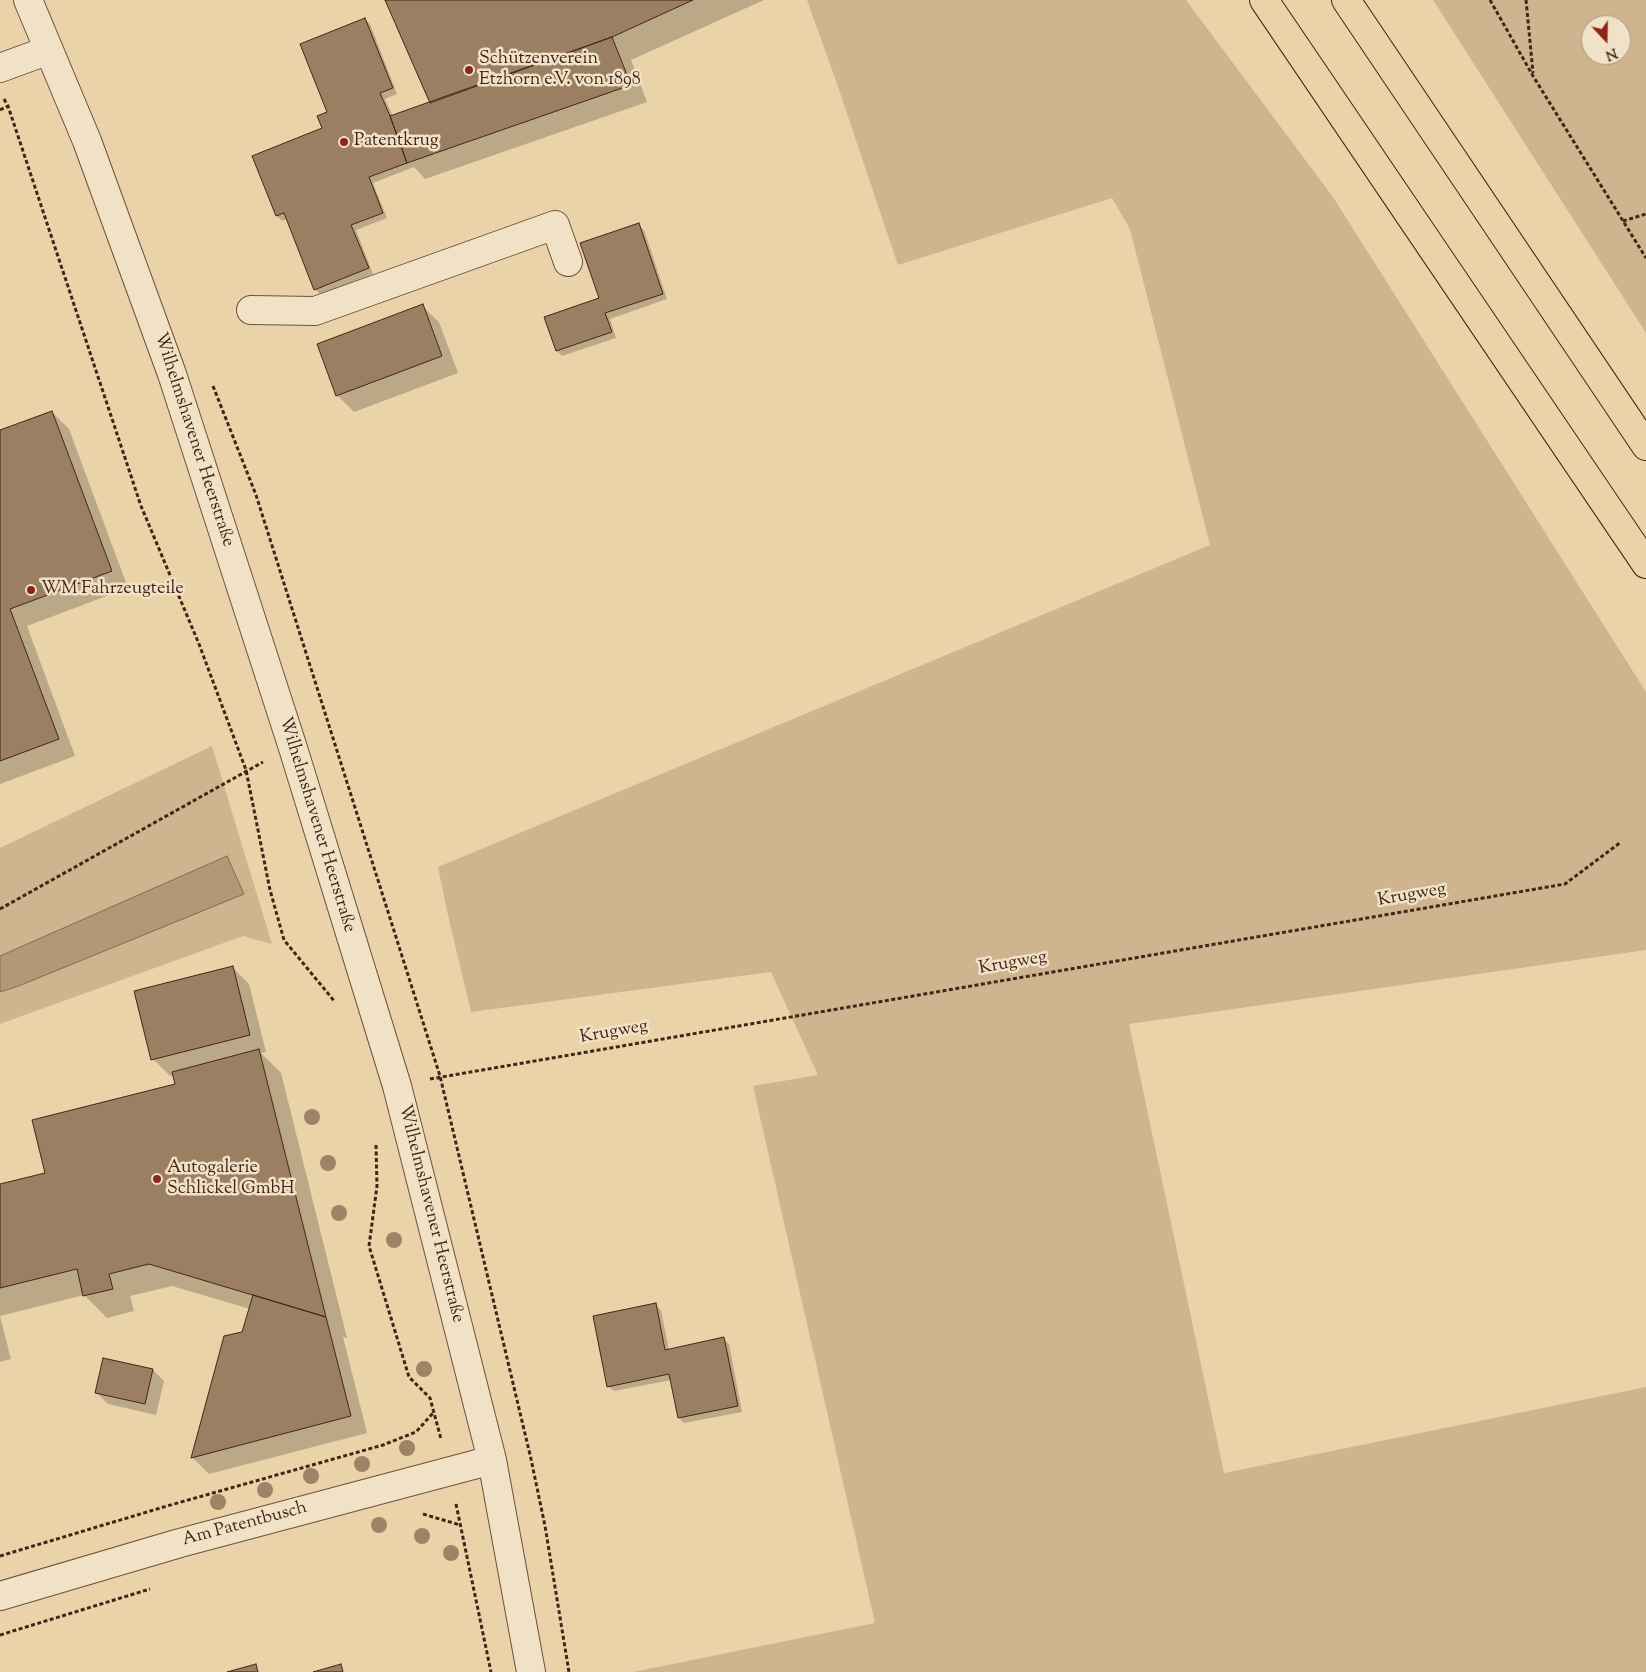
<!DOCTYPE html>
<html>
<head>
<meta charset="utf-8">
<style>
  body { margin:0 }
  #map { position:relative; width:1646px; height:1672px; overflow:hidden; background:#ead3a9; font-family:"Sorts Mill Goudy",serif }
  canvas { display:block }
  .north { position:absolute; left:1581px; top:15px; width:50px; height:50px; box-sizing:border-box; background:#f1e2c7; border:1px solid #ab9681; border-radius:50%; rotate:159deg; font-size:14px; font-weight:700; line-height:20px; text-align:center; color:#432518 }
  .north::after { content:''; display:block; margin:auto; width:18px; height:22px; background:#8f2418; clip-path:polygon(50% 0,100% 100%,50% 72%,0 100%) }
</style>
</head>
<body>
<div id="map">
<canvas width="1646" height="1672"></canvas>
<div class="north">N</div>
</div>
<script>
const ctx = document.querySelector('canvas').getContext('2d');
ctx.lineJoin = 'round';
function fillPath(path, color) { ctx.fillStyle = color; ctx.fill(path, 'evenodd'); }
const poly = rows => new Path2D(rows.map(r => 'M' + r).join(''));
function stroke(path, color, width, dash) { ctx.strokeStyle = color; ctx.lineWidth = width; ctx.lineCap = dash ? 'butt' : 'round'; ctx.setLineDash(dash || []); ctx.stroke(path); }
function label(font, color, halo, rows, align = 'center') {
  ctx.font = font + ' "Sorts Mill Goudy",serif'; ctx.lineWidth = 5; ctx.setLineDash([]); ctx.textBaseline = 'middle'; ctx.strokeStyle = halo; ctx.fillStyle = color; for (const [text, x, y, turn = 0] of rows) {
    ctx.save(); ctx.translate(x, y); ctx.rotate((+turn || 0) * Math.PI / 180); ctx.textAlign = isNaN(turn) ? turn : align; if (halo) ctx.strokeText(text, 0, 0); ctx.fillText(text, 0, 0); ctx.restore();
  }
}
const green = poly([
  [807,0,1186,0,1333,197,1646,692,1646,950,1129,1024,1224,1473,1646,1387,1646,1672,633,1672,875,1623,753,1086,818,1075,771,972,471,1012,447,911,438,867,1210,545,1130,229,1112,198,898,265,835,78],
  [1433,0,1646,0,1646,333],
  [1591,25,1621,25,1621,55,1591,55],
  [212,746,272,944,243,936,0,1024,0,992,16,987,227,856,0,956,0,848]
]);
const water = poly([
  [227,856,244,894,16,987,0,992,0,956,227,856]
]);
const shadow = poly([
  [386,0,764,0,631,60,647,102,425,179,414,167,373,183,387,218,356,230,373,274,321,295,315,289,287,219,282,221,277,216,324,129,328,113,365,19,370,24,397,94,385,99,393,116,432,102],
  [638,225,644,230,667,299,610,319,616,338,562,356,557,351,600,299],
  [422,306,439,322,458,373,354,412,337,395],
  [52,412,69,429,128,588,27,626,75,756,0,784,0,431],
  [232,967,249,984,266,1052,261,1053,281,1073,347,1338,343,1337,367,1433,209,1474,192,1457,243,1333,250,1309,172,1286,130,1296,134,1311,107,1318,84,1295,0,1316,11,1359,0,1362,0,1186,46,1174,176,1084,174,1075,170,1076,153,1059],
  [655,1305,661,1310,669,1350,723,1339,729,1344,742,1412,684,1423,679,1418,672,1380,614,1391,608,1386],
  [153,1370,164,1381,156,1415,108,1404,97,1393]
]);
const building = poly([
  [385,0,693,0,612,37,430,103,385,0],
  [365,18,393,88,380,93,390,116,407,163,369,177,383,213,351,225,369,268,314,290,284,213,276,216,252,156,322,128,317,116,327,112,300,44,365,18],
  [612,37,631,85,407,163,390,116,612,37],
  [639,223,663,294,605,313,612,332,556,351,544,317,599,298,580,243,639,223],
  [423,304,442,356,336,396,317,344,423,304],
  [52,411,112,571,10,609,59,739,0,761,0,430,52,411],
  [233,966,250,1035,151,1060,134,991,233,966],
  [259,1049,326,1317,149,1264,109,1274,113,1289,83,1296,77,1269,0,1288,0,1184,45,1173,32,1120,175,1084,172,1072,259,1049],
  [253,1295,326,1317,351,1416,191,1458,224,1336,242,1332,253,1295],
  [656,1303,665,1350,724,1337,738,1406,678,1418,669,1374,607,1387,593,1316,656,1303],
  [103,1358,153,1369,145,1404,95,1393,103,1358],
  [256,1664,258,1672,227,1672,256,1664],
  [341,1664,343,1672,313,1672,341,1664]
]);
const path = poly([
  [1490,0,1533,76,1646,258],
  [1526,0,1533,73],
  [4,99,8,106,141,506,199,644,246,770,270,890,284,940,335,1002],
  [0,110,8,106],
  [1623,221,1646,214],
  [213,386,256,495,440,1076,531,1459,545,1526,569,1672],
  [0,909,263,762],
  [430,1079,1565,884,1621,842],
  [376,1145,377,1186,369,1246,409,1377,430,1398,441,1439],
  [456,1504,491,1672],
  [423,1514,460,1525],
  [0,1556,167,1506,383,1445,416,1432,433,1413],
  [0,1635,150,1589]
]);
const minor = poly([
  [28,0,87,141,172,374,293,748,397,1086,492,1460,531,1672],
  [0,68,49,50],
  [251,310,315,311,555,225,568,262],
  [0,1596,180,1543,492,1460]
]);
const highway = poly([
  [1264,0,1646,564],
  [1346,0,1646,446]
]);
const trees = [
  [312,1117],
  [328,1163],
  [339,1213],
  [394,1240],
  [424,1369],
  [407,1448],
  [362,1464],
  [311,1476],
  [265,1490],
  [218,1502],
  [379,1525],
  [422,1536],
  [451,1553]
];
const markers = [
  [469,70,5,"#8f2418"],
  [344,142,5,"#8f2418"],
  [31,590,5,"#8f2418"],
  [157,1179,5,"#8f2418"]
];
const poiNames = [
  ["Schützenverein",479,60],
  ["Etzhorn e.V. von 1898",479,81],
  ["Patentkrug",354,142],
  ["WM Fahrzeugteile",41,590],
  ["Autogalerie",167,1169],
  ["Schlickel GmbH",167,1190]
];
const streetNames = [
  ["Wilhelmshavener Heerstraße",193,440,72],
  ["Wilhelmshavener Heerstraße",316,825,73],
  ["Krugweg",1412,896,-10],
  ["Krugweg",1013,964,-10],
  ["Krugweg",614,1033,-10],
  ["Wilhelmshavener Heerstraße",430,1214,76],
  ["Am Patentbusch",245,1525,-15]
];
fillPath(green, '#ceb590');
fillPath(water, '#b19878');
stroke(water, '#856a52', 1);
fillPath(shadow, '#0003');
fillPath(building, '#9a7f63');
stroke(building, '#432518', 1);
stroke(minor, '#6d503c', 30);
stroke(highway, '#432518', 30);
stroke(path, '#432518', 3, [4, 2.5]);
stroke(minor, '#f1e2c7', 28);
stroke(highway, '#ead3a9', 28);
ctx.fillStyle = '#9e8366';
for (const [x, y] of trees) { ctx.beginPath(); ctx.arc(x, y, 8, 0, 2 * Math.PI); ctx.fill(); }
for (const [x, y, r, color] of markers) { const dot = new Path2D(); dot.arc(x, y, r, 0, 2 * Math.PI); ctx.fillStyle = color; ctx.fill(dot); stroke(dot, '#f1e2c7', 2); }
label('18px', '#432518', '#f1e2c7', poiNames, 'left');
label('18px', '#432518', '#f1e2c7', streetNames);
</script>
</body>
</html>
